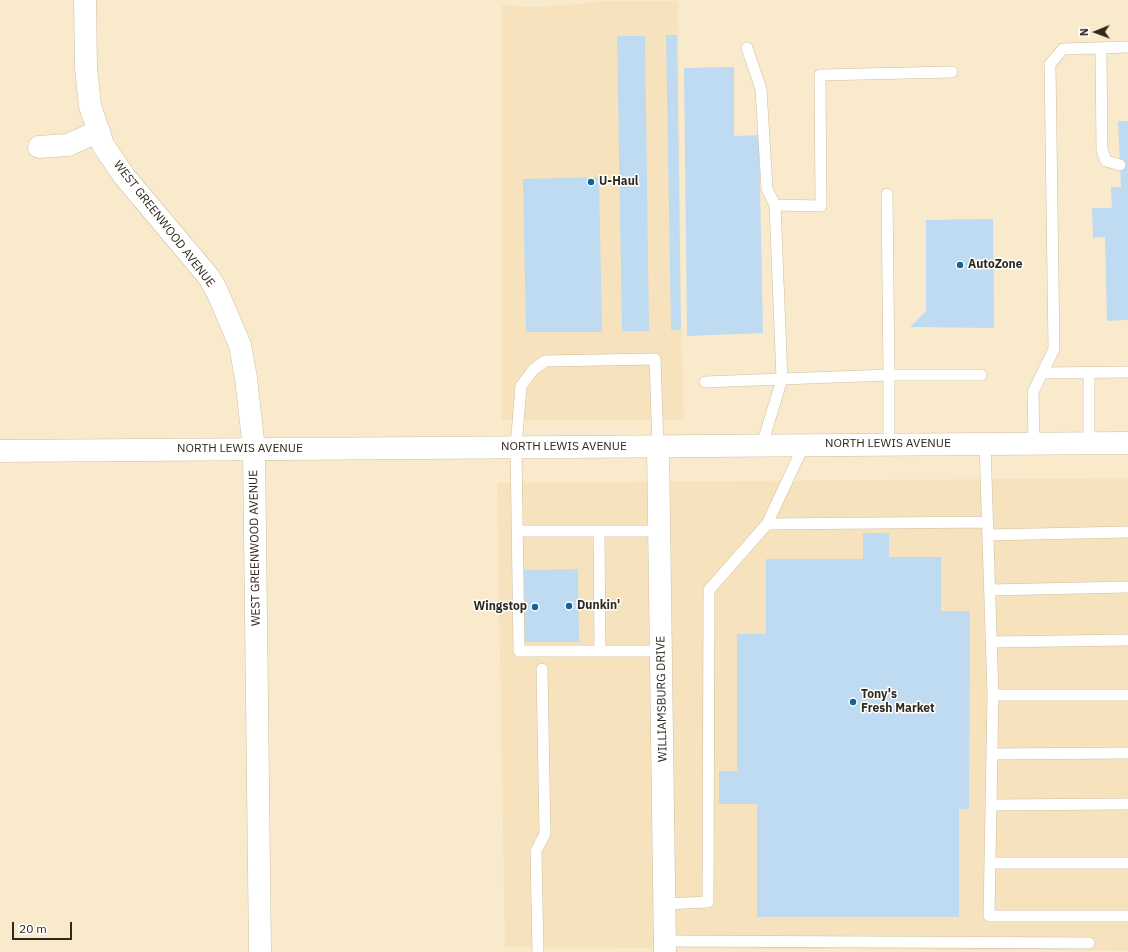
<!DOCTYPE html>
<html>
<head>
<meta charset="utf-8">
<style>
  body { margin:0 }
  #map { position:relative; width:1128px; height:952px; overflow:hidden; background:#faeacc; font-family:"IBM Plex Sans",sans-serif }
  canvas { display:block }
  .north { position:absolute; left:1076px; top:12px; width:40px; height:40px; -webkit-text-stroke:3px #fff; paint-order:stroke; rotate:269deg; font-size:11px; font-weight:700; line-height:16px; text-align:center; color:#2f291e }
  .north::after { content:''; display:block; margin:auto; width:14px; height:18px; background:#2f291e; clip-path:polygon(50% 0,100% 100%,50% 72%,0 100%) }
  .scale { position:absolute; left:12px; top:922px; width:60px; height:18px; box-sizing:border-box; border:2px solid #2f291e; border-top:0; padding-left:5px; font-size:12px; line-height:14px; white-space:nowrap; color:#2f291e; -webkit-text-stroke:3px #fff; paint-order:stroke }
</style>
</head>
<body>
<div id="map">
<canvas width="1128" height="952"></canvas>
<div class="north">N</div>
<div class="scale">20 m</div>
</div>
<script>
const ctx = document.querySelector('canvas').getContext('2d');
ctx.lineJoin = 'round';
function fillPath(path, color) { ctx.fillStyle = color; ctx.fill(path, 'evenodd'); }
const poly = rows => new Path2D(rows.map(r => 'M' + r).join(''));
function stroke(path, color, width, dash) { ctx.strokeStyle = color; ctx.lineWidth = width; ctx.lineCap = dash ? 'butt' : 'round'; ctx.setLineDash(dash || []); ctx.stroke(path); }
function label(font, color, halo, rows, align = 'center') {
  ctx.font = font + ' "IBM Plex Sans",sans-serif'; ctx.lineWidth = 3; ctx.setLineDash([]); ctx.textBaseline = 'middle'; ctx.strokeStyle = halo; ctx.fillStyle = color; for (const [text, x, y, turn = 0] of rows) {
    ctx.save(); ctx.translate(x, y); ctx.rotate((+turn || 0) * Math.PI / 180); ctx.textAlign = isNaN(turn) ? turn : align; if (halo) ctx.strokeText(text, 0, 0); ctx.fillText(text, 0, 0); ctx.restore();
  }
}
const built = poly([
  [602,1,678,1,681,330,684,420,502,420,502,5,532,7,581,4],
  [1128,478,1128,951,505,947,497,483]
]);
const building = poly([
  [666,35,677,35,681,330,671,330],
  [617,36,645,36,649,331,622,331],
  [734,67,734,136,759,135,763,333,687,336,684,68],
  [1118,121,1128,121,1128,320,1107,321,1105,237,1093,238,1092,208,1112,208,1111,187,1121,187],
  [599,177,602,332,526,332,523,179],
  [993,219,994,328,910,327,926,311,926,220],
  [863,533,889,533,889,557,941,557,941,611,970,611,969,809,959,809,959,917,757,917,757,804,719,804,719,771,737,771,737,634,766,634,766,559,863,559],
  [578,569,579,642,525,642,524,570]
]);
const lane = poly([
  [1101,48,1102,150,1106,161,1120,165],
  [887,194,889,375,981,375],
  [775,205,821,206,820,75,952,72],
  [1042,373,1128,372],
  [705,382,782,379,775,205,767,189,761,89,747,48],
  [1034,443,1033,392,1054,349,1050,64,1063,49,1128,47],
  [1089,443,1089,373],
  [985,444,993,695],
  [762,445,782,379,889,375,889,444],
  [658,446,655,359,545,361,533,370,521,386,516,447,519,651,661,651],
  [767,524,804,445],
  [517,531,659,531],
  [599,531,600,651],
  [988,535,1128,532],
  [990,590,1128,587],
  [992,642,1128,640],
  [1128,695,993,695,989,916,1128,916],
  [992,754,1128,753],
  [991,805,1128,804],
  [990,863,1128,863],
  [665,904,708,902,709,590,767,524,988,522],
  [665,941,1089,943],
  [538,952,536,851,545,834,542,669]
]);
const street = poly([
  [85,0,86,68,90,106,103,145,124,176,208,276,216,289,240,345,246,378,254,449,260,952],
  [39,147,68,145,99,131],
  [658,446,665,952]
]);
const secondary = poly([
  [0,451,1128,443]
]);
const markers = [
  [591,182,4,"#116597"],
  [960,265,4,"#116597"],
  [569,606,4,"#116597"],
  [535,607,4,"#116597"],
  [853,702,4,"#116597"]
];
const poiNames = [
  ["U-Haul",599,182],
  ["AutoZone",968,265],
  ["Dunkin'",577,606],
  ["Wingstop",527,607,"right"],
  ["Tony's",861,695],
  ["Fresh Market",861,709]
];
const streetNames = [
  ["WEST GREENWOOD AVENUE",164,224,52],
  ["NORTH LEWIS AVENUE",888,444],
  ["NORTH LEWIS AVENUE",564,447],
  ["NORTH LEWIS AVENUE",240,449],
  ["WEST GREENWOOD AVENUE",255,548,-91],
  ["WILLIAMSBURG DRIVE",662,699,-91]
];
fillPath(built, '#f6e3bd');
fillPath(building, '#bedbf1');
stroke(lane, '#cebfa1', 12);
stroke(street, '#cebfa1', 23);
stroke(secondary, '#cebfa1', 23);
stroke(lane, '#fff', 11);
stroke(street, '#fff', 22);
stroke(secondary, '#fff', 22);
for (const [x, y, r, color] of markers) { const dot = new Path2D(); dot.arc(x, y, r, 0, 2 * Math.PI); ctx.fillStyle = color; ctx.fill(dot); stroke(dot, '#fff', 1.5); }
label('bold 12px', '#2f291e', '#fff', poiNames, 'left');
label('12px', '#2f291e', '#fff', streetNames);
</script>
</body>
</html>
